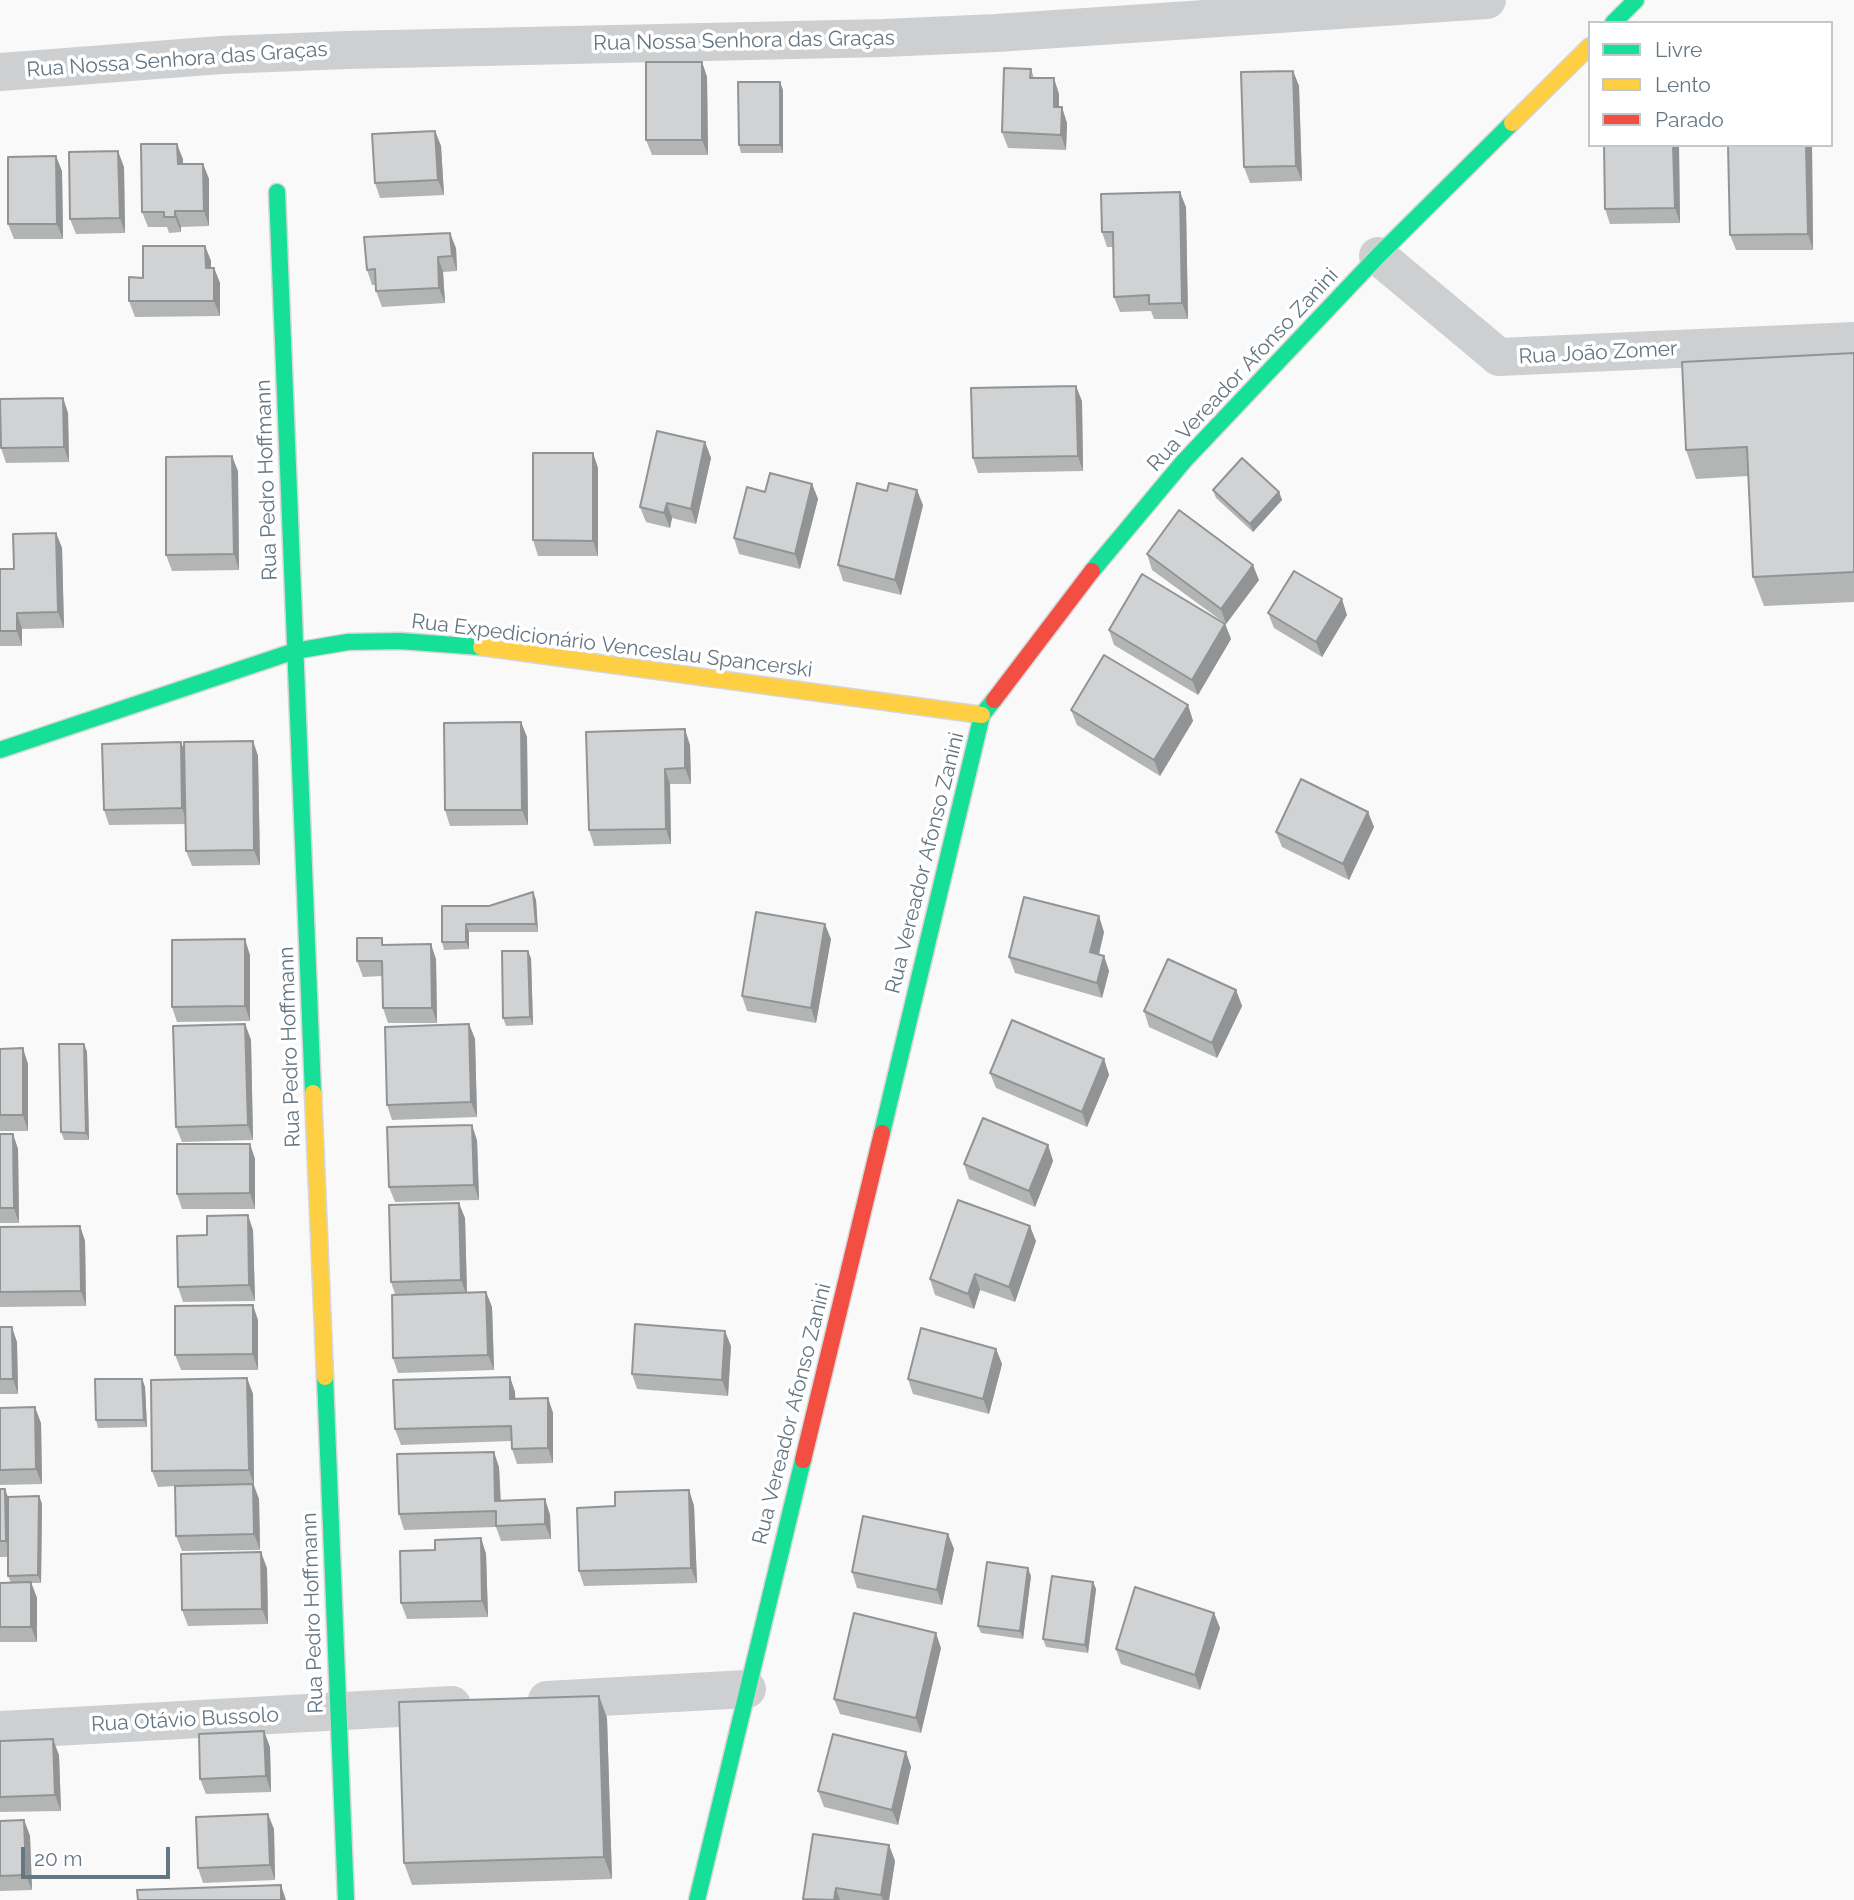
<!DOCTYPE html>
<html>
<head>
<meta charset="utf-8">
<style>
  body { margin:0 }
  #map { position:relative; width:1854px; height:1900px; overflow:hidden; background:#f9f9f9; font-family:Raleway,sans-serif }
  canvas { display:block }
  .legend { position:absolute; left:1588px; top:21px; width:245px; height:126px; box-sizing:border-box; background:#fff; border:2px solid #c1c8cd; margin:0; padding:9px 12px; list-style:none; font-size:21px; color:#657683 }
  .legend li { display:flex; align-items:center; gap:14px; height:35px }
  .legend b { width:35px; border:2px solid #c1c8cd }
  .scale { position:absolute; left:21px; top:1847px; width:149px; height:32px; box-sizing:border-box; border:4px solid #657683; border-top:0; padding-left:9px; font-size:21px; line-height:24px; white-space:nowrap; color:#657683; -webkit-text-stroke:5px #fff; paint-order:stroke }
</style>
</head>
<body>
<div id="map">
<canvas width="1854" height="1900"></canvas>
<ul class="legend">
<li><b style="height:9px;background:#16e098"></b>Livre</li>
<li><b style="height:9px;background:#ffcf43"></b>Lento</li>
<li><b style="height:9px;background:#f24e42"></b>Parado</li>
</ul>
<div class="scale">20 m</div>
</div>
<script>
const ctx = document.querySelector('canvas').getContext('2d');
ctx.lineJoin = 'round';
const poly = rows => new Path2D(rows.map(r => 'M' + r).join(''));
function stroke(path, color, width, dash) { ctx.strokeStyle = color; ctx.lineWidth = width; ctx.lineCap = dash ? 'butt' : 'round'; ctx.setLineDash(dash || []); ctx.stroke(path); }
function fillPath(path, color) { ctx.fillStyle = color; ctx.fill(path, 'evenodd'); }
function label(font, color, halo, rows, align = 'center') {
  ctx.font = font + ' Raleway,sans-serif'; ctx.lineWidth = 7; ctx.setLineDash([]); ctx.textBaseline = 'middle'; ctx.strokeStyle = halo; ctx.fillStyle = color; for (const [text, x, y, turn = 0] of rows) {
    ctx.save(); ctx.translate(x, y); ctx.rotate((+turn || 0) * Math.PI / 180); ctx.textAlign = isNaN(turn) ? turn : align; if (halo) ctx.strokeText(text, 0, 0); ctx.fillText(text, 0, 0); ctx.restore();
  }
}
const street = poly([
  [0,72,221,55,347,50,884,38,996,33,1487,0],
  [1378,256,1499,357,1854,341],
  [547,1700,747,1689],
  [0,1730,452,1705]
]);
const fast = poly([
  [1613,23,1636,0],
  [277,192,313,1093],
  [1092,571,1184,461,1378,256,1512,123],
  [0,750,295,651,348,642,400,641,481,647],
  [882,1133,982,715,994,700],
  [325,1377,346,1900],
  [697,1900,803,1460]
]);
const slow = poly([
  [1512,123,1590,46],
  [481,647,982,715],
  [313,1093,325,1377]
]);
const jam = poly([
  [994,700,1092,571],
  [803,1460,882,1133]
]);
const wall = poly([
  [702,62,707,77,708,155,652,155,646,140],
  [1031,69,1034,78,1059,94,1059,107,1067,123,1066,150,1008,148,1002,132],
  [1293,71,1299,86,1302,181,1250,183,1244,167],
  [783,90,783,153,741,153,739,145],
  [435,131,441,146,444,195,380,198,375,183],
  [1604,145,1679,145,1680,223,1610,224,1605,209],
  [1812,145,1813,250,1736,250,1730,235],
  [183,159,183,164,203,164,209,179,209,226,181,227,181,232,169,233,167,227,148,227,142,212],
  [124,167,125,233,76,234,70,219],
  [62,171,63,239,14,239,8,224],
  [1186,207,1188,319,1154,319,1151,311,1120,312,1114,297,1113,247,1107,247,1102,232],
  [205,246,211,261,211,268,214,268,220,283,220,316,135,317,129,301,143,278],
  [456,248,457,271,443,272,445,303,382,307,376,291,376,285,372,285,367,270],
  [1854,353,1854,602,1764,606,1753,577,1748,476,1696,479,1686,450],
  [63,398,68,413,69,462,6,463,1,448],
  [1082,401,1083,471,978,473,973,458],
  [705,442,711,458,696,524,672,518,670,528,646,522,640,507],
  [593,453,598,468,598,556,538,556,533,540],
  [238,471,239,570,172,571,166,555],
  [812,484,818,499,800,569,739,554,734,538,765,492],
  [1213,490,1279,492,1282,500,1253,532,1216,498],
  [923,505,901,595,843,581,838,565],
  [56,533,62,548,64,628,22,629,22,646,0,646,0,569,14,569],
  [1147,554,1259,580,1226,624,1152,570],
  [1268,613,1347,615,1322,657,1274,628],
  [1225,624,1231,639,1198,695,1114,645,1109,630],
  [1188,705,1193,721,1160,776,1077,725,1071,710],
  [521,722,527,737,528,825,450,826,445,810],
  [253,741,258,756,260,865,192,866,186,851,186,824,109,825,104,810,185,752],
  [690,745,691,784,670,784,671,844,594,846,589,830],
  [1368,812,1374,827,1349,880,1282,847,1276,832],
  [533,892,536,900,538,932,469,932,469,949,444,950,442,942,489,906],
  [1104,932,1099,954,1104,956,1109,971,1102,998,1015,973,1009,957],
  [831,939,816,1023,747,1011,742,996],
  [385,945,436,959,437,1023,388,1023,383,1008,382,976,363,977,357,961],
  [250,955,250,1021,177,1022,172,1007],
  [531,958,533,1025,506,1026,503,1018],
  [1236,990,1242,1006,1217,1058,1149,1027,1144,1011],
  [245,1024,251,1040,253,1140,182,1142,176,1127],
  [469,1024,475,1039,477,1117,392,1120,387,1105],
  [84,1044,87,1052,89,1140,64,1140,61,1132],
  [0,1049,28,1064,28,1131,0,1131],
  [1104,1059,1109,1075,1087,1127,996,1088,990,1073],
  [0,1134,13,1134,18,1149,19,1223,0,1223],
  [477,1140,479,1200,395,1202,389,1187],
  [250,1144,255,1159,255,1209,182,1209,177,1194],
  [1048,1145,1053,1161,1035,1207,969,1179,964,1164],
  [465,1218,467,1293,486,1292,492,1307,494,1370,398,1373,393,1358,395,1294,391,1282],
  [80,1226,85,1241,86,1306,0,1307,0,1227],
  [253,1230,255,1301,183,1302,178,1287,207,1235],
  [1036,1241,1015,1302,980,1290,974,1309,935,1295,930,1279],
  [258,1320,258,1370,181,1370,175,1355],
  [0,1327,17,1342,18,1394,0,1394],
  [731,1346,728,1396,637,1389,632,1374],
  [996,1349,1002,1364,989,1414,913,1394,908,1379],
  [510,1377,515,1392,515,1399,548,1398,553,1413,553,1463,517,1464,512,1449,511,1441,401,1445,395,1429],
  [247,1378,253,1394,254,1485,259,1499,260,1550,182,1551,176,1536,175,1486,158,1487,152,1471],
  [142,1379,145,1387,147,1427,98,1428,96,1420],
  [0,1408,41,1423,42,1484,0,1485],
  [499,1467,501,1501,545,1499,550,1515,551,1539,501,1541,496,1527,404,1530,399,1514],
  [0,1489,5,1489,8,1497,39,1496,42,1504,41,1583,31,1583,37,1598,37,1642,0,1642,0,1583,11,1583,8,1576,8,1557,0,1557],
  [689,1490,694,1506,697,1583,584,1586,579,1571,615,1506],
  [948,1534,954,1549,942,1605,857,1588,852,1572],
  [481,1538,486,1554,488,1617,407,1619,401,1603,435,1550],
  [267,1568,268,1624,188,1626,182,1610],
  [1031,1576,1023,1639,981,1633,978,1626],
  [1093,1582,1096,1589,1088,1653,1046,1647,1043,1639],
  [1214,1613,1220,1628,1200,1690,1121,1664,1116,1649],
  [941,1648,921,1733,840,1714,834,1699],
  [599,1696,607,1718,612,1879,412,1885,404,1863],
  [0,1741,59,1755,61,1811,0,1812],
  [270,1747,271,1792,206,1794,200,1779],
  [906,1752,911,1767,898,1825,824,1807,818,1791],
  [24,1820,30,1836,32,1890,0,1891,0,1821],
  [274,1829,275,1880,203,1883,198,1868],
  [889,1845,895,1861,889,1900,803,1900,803,1899]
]);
const shadedWall = poly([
  [702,62,707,77,708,155,702,140],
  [1293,71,1299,86,1302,181,1296,166],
  [1054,78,1059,94,1059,122,1054,107],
  [780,82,783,90,783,153,780,145],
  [1062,107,1067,123,1066,150,1061,135],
  [435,131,441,146,444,195,438,180],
  [177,144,183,159,183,179,178,164],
  [1673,145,1679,145,1680,223,1675,208],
  [1806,145,1812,145,1813,250,1808,234],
  [118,151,124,167,125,233,120,218],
  [56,156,62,171,63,239,57,224],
  [203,164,209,179,209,226,204,211],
  [1180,192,1186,207,1188,319,1182,303],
  [175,211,181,227,181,232,175,217],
  [450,233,456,248,457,271,452,256],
  [205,246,211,261,211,283,206,268],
  [438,257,443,272,445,303,439,288],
  [214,268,220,283,220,316,214,301],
  [1076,386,1082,401,1083,471,1078,456],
  [63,398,68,413,69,462,64,447],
  [705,442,711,458,696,524,691,509],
  [593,453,598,468,598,556,593,541],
  [232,456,238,471,239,570,234,554],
  [812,484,818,499,800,569,795,554],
  [917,490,923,505,901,595,895,580],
  [1279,492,1282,500,1253,532,1250,524],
  [667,503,672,518,670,528,664,513],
  [56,533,62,548,64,628,58,612],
  [1253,565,1259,580,1226,624,1221,609],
  [1342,599,1347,615,1322,657,1316,642],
  [17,613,22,629,22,646,17,631],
  [1225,624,1231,639,1198,695,1192,680],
  [1188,705,1193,721,1160,776,1154,760],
  [521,722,527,737,528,825,522,810],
  [685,729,690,745,691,784,685,768],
  [253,741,258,756,260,865,254,850],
  [181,742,187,758,188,824,182,808],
  [665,769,670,784,671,844,666,829],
  [1368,812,1374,827,1349,880,1343,864],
  [533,892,536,900,538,932,536,924],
  [1099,916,1104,932,1096,967,1090,952],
  [466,924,469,932,469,949,466,942],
  [825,924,831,939,816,1023,811,1008],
  [245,939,250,955,250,1021,245,1006],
  [431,944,436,959,437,1023,432,1008],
  [528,951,531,958,533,1025,530,1017],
  [1104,956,1109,971,1102,998,1097,983],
  [1236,990,1242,1006,1217,1058,1212,1043],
  [245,1024,251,1040,253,1140,248,1125],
  [469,1024,475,1039,477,1117,471,1102],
  [84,1044,87,1052,89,1140,86,1133],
  [23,1048,28,1064,28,1131,23,1115],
  [1104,1059,1109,1075,1087,1127,1082,1112],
  [472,1125,477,1140,479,1200,474,1185],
  [13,1134,18,1149,19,1223,14,1208],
  [250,1144,255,1159,255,1209,250,1193],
  [1048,1145,1053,1161,1035,1207,1029,1191],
  [459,1203,465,1218,467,1296,461,1280],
  [248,1215,253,1230,255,1301,249,1285],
  [80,1226,85,1241,86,1306,81,1291],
  [1030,1226,1036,1241,1015,1302,1009,1287],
  [975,1274,980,1290,974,1309,968,1294],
  [486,1292,492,1307,494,1370,488,1355],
  [253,1305,258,1320,258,1370,253,1354],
  [12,1327,17,1342,18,1394,13,1379],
  [725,1331,731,1346,728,1396,722,1380],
  [996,1349,1002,1364,989,1414,983,1399],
  [510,1377,515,1392,516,1414,510,1399],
  [247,1378,253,1394,254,1485,249,1470],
  [142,1379,145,1387,147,1427,144,1420],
  [548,1398,553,1413,553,1463,548,1448],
  [35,1407,41,1423,42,1484,36,1469],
  [494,1452,499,1467,501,1516,495,1501],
  [253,1484,259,1499,260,1550,254,1534],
  [5,1489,10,1505,11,1557,6,1541],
  [689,1490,694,1506,697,1583,691,1568],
  [39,1496,42,1504,41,1583,38,1575],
  [545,1499,550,1515,551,1539,545,1524],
  [948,1534,954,1549,942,1605,937,1590],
  [481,1538,486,1554,488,1617,482,1601],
  [261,1552,267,1568,268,1624,262,1609],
  [1028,1568,1031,1576,1023,1639,1020,1631],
  [31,1582,37,1598,37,1642,31,1627],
  [1093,1582,1096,1589,1088,1653,1085,1645],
  [1214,1613,1220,1628,1200,1690,1195,1675],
  [936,1633,941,1648,921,1733,916,1718],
  [599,1696,607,1718,612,1879,604,1857],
  [264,1731,270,1747,271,1792,266,1776],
  [53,1739,59,1755,61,1811,55,1795],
  [906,1752,911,1767,898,1825,892,1810],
  [268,1814,274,1829,275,1880,270,1865],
  [24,1820,30,1836,32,1890,26,1875],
  [889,1845,895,1861,889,1900,883,1900,881,1895],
  [281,1885,286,1900,281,1900],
  [836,1888,840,1900,834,1900]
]);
const building = poly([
  [646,62,702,62,702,140,646,140,646,62],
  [1004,68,1031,69,1030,78,1054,78,1054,107,1062,107,1061,135,1002,132,1004,68],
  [1293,71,1296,166,1244,167,1241,72,1293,71],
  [738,82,780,82,780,145,739,145,738,82],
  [435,131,438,180,375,183,372,134,435,131],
  [141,144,177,144,178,164,203,164,204,211,175,211,175,217,164,217,164,212,142,212,141,144],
  [1604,145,1673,145,1675,208,1605,209,1604,145],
  [1728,145,1806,145,1808,234,1730,235,1728,145],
  [118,151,120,218,70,219,69,152,118,151],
  [56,156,57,224,8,224,8,157,56,156],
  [1180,192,1182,303,1149,304,1149,295,1114,297,1113,232,1102,232,1101,194,1180,192],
  [450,233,452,256,438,257,439,288,376,291,375,269,367,270,364,237,450,233],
  [143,246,205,246,206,268,214,268,214,301,129,301,129,277,143,278,143,246],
  [1854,353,1854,572,1753,577,1747,447,1686,450,1682,362,1854,353],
  [1076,386,1078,456,973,458,971,388,1076,386],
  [63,398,64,447,1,448,0,399,63,398],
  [657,431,705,442,691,509,667,503,664,513,640,507,657,431],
  [533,453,593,453,593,541,533,540,533,453],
  [232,456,234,554,166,555,166,457,232,456],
  [1242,458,1279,492,1250,524,1213,490,1242,458],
  [770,473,812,484,795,554,734,538,747,487,765,492,770,473],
  [857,483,887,491,889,483,917,490,895,580,838,565,857,483],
  [1179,510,1253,565,1221,609,1147,554,1179,510],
  [56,533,58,612,17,613,17,631,0,631,0,569,14,569,13,534,56,533],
  [1294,571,1342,599,1316,642,1268,613,1294,571],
  [1142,574,1225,624,1192,680,1109,630,1142,574],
  [1104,655,1188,705,1154,760,1071,710,1104,655],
  [521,722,522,810,445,810,444,723,521,722],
  [685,729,685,768,665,769,666,829,589,830,586,732,685,729],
  [253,741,254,850,186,851,184,742,253,741],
  [181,742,182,808,104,810,102,744,181,742],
  [1301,779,1368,812,1343,864,1276,832,1301,779],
  [533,892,536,924,466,924,466,942,442,942,442,906,489,906,533,892],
  [1024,897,1099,916,1090,952,1104,956,1097,983,1009,957,1024,897],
  [756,912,825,924,811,1008,742,996,756,912],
  [357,938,382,938,382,945,431,944,432,1008,383,1008,382,961,357,961,357,938],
  [245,939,245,1006,172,1007,172,940,245,939],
  [502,951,528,951,530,1017,503,1018,502,951],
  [1168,959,1236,990,1212,1043,1144,1011,1168,959],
  [1012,1020,1104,1059,1082,1112,990,1073,1012,1020],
  [245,1024,248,1125,176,1127,173,1026,245,1024],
  [469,1024,471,1102,387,1105,385,1027,469,1024],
  [59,1044,84,1044,86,1133,61,1132,59,1044],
  [23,1048,23,1115,0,1115,0,1049,23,1048],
  [983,1118,1048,1145,1029,1191,964,1164,983,1118],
  [472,1125,474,1185,389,1187,387,1127,472,1125],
  [0,1134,13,1134,14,1208,0,1208,0,1134],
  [177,1144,250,1144,250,1193,177,1194,177,1144],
  [958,1200,1030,1226,1009,1287,975,1274,968,1294,930,1279,958,1200],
  [459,1203,461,1280,391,1282,389,1205,459,1203],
  [248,1215,249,1285,178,1287,177,1236,207,1235,207,1216,248,1215],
  [80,1226,81,1291,0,1292,0,1227,80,1226],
  [486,1292,488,1355,393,1358,392,1295,486,1292],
  [253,1305,253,1354,175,1355,175,1306,253,1305],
  [635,1324,725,1331,722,1380,632,1374,635,1324],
  [0,1327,12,1327,13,1379,0,1379,0,1327],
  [921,1328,996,1349,983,1399,908,1379,921,1328],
  [510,1377,510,1399,548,1398,548,1448,512,1449,511,1426,395,1429,393,1380,510,1377],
  [247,1378,249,1470,152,1471,151,1380,247,1378],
  [95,1379,142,1379,144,1420,96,1420,95,1379],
  [35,1407,36,1469,0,1470,0,1408,35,1407],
  [494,1452,495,1501,545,1499,545,1524,496,1526,496,1511,399,1514,397,1454,494,1452],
  [253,1484,254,1534,176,1536,175,1486,253,1484],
  [0,1489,5,1489,6,1541,0,1541,0,1489],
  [689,1490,691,1568,579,1571,577,1508,615,1506,615,1492,689,1490],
  [39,1496,38,1575,8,1576,8,1497,39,1496],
  [863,1516,948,1534,937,1590,852,1572,863,1516],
  [481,1538,482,1601,401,1603,400,1551,435,1550,435,1540,481,1538],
  [261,1552,262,1609,182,1610,181,1554,261,1552],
  [987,1562,1028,1568,1020,1631,978,1626,987,1562],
  [1052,1576,1093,1582,1085,1645,1043,1639,1052,1576],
  [31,1582,31,1627,0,1627,0,1583,31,1582],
  [1135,1587,1214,1613,1195,1675,1116,1649,1135,1587],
  [854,1613,936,1633,916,1718,834,1699,854,1613],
  [599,1696,604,1857,404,1863,399,1702,599,1696],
  [264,1731,266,1776,200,1779,199,1734,264,1731],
  [833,1734,906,1752,892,1810,818,1791,833,1734],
  [53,1739,55,1795,0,1797,0,1741,53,1739],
  [268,1814,270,1865,198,1868,196,1817,268,1814],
  [24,1820,26,1875,0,1876,0,1821,24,1820],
  [813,1834,889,1845,881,1895,836,1888,834,1900,803,1899,813,1834],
  [281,1885,281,1900,138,1900,137,1890,281,1885]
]);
const streetNames = [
  ["Rua Nossa Senhora das Graças",744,41,-1],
  ["Rua Nossa Senhora das Graças",177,60,-4],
  ["Rua João Zomer",1598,353,-3],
  ["Rua Vereador Afonso Zanini",1243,370,-47],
  ["Rua Pedro Hoffmann",267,480,-92],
  ["Rua Expedicionário Venceslau Spancerski",612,646,7],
  ["Rua Vereador Afonso Zanini",925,863,-76],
  ["Rua Pedro Hoffmann",290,1047,-92],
  ["Rua Vereador Afonso Zanini",792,1414,-76],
  ["Rua Pedro Hoffmann",313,1613,-92],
  ["Rua Otávio Bussolo",185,1720,-3]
];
stroke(fast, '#d5d6d7', 19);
stroke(slow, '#d5d6d7', 19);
stroke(jam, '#d5d6d7', 19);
stroke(street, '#cecfd0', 38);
stroke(fast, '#16e098', 16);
stroke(slow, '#ffcf43', 16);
stroke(jam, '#f24e42', 16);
fillPath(wall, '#b3b5b5');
fillPath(shadedWall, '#929394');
fillPath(building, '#d0d2d3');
stroke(building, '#929394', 2);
label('21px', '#657683', '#fff', streetNames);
</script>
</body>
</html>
